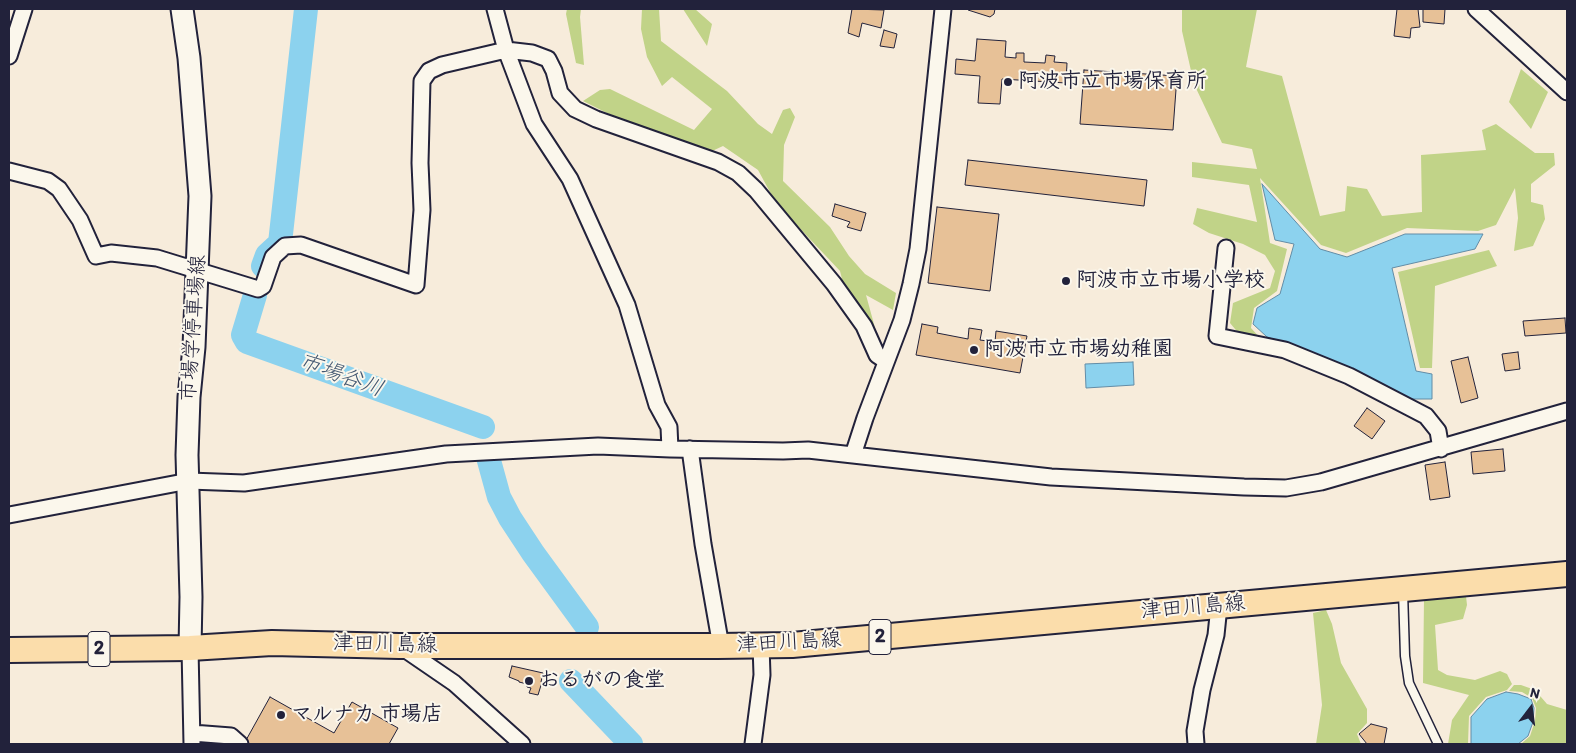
<!DOCTYPE html>
<html>
<head>
<meta charset="utf-8">
<style>
  body { margin:0 }
  #map { position:relative; width:1576px; height:753px; overflow:hidden; background:#f7ecdb; font-family:Itim,sans-serif }
  canvas { display:block }
  .frame { position:absolute; inset:0; border:10px solid #22223b; pointer-events:none }
  .north { position:absolute; left:1506px; top:683px; width:50px; height:50px; -webkit-text-stroke:4px #fbf7ec; paint-order:stroke; rotate:15deg; font-size:14px; font-weight:700; line-height:20px; text-align:center; color:#22223b }
  .north::after { content:''; display:block; margin:auto; width:18px; height:22px; background:#22223b; clip-path:polygon(50% 0,100% 100%,50% 72%,0 100%) }
</style>
</head>
<body>
<div id="map">
<canvas width="1576" height="753"></canvas>
<div class="frame"></div>
<div class="north">N</div>
</div>
<script>
const ctx = document.querySelector('canvas').getContext('2d');
ctx.lineJoin = 'round';
function fillPath(path, color) { ctx.fillStyle = color; ctx.fill(path, 'evenodd'); }
const poly = rows => new Path2D(rows.map(r => 'M' + r).join(''));
function stroke(path, color, width, dash) { ctx.strokeStyle = color; ctx.lineWidth = width; ctx.lineCap = dash ? 'butt' : 'round'; ctx.setLineDash(dash || []); ctx.stroke(path); }
function label(font, color, halo, rows, align = 'center') {
  ctx.font = font + ' Itim,"Klee One",sans-serif'; ctx.lineWidth = 4; ctx.setLineDash([]); ctx.textBaseline = 'middle'; ctx.strokeStyle = halo; ctx.fillStyle = color; for (const [text, x, y, turn = 0] of rows) {
    ctx.save(); ctx.translate(x, y); ctx.rotate((+turn || 0) * Math.PI / 180); ctx.textAlign = isNaN(turn) ? turn : align; if (halo) ctx.strokeText(text, 0, 0); ctx.fillText(text, 0, 0); ctx.restore();
  }
}
const green = poly([
  [567,9,581,9,580,17,584,65,576,63,566,14],
  [642,9,659,9,661,41,727,91,758,124,772,134,783,110,790,108,795,117,784,145,783,181,830,227,849,256,865,274,896,293,893,310,866,295,880,346,845,291,840,271,776,203,758,170,723,146,710,152,672,141,611,115,583,101,600,90,610,89,694,130,712,109,672,77,662,86,647,57,641,29],
  [683,9,695,9,712,24,707,46],
  [1182,9,1257,9,1246,67,1282,76,1320,216,1345,211,1347,186,1367,189,1382,216,1422,212,1421,155,1486,150,1482,130,1496,124,1535,153,1554,153,1555,165,1531,184,1531,202,1543,205,1545,219,1533,246,1514,251,1518,218,1515,188,1496,225,1478,231,1407,228,1346,253,1321,245,1260,178,1270,243,1287,249,1277,291,1254,308,1251,328,1262,340,1240,335,1230,323,1233,303,1270,288,1275,271,1265,255,1243,244,1209,233,1193,224,1197,208,1257,222,1249,185,1192,177,1192,162,1257,169,1252,149,1222,143,1194,84,1182,31],
  [1521,69,1548,92,1531,129,1509,102],
  [1489,250,1497,266,1435,286,1432,368,1420,368,1398,272],
  [1466,596,1467,605,1463,619,1435,625,1438,670,1447,675,1475,680,1500,671,1507,674,1512,684,1507,690,1486,697,1469,716,1468,744,1448,744,1452,720,1469,695,1423,683,1424,599],
  [1326,610,1332,624,1341,663,1367,709,1367,723,1357,734,1361,744,1316,744,1322,705,1313,613],
  [1514,685,1521,685,1535,690,1547,704,1567,710,1567,744,1521,744,1530,736,1535,721,1536,708,1532,698,1522,692,1509,691]
]);
const water = poly([
  [1262,184,1320,249,1347,257,1405,234,1483,234,1475,249,1392,268,1416,371,1432,374,1432,399,1407,399,1295,346,1267,337,1253,324,1257,308,1280,294,1294,244,1275,240,1262,184],
  [1133,362,1134,385,1086,388,1085,364,1133,362],
  [1506,692,1518,694,1531,699,1534,708,1533,722,1528,736,1518,744,1471,744,1471,717,1487,699,1506,692]
]);
const river = poly([
  [263,266,267,255,280,243,306,9],
  [255,295,243,335,247,342,483,427],
  [488,457,499,497,510,518,533,553,587,627],
  [571,681,631,744]
]);
const building = poly([
  [852,9,884,10,881,28,862,23,859,37,848,33,852,9],
  [968,9,995,9,994,14,990,17,968,10,968,9],
  [1397,9,1418,9,1420,27,1411,28,1410,38,1394,36,1397,9],
  [1423,9,1445,9,1444,24,1423,22,1423,9],
  [884,30,897,34,894,48,880,46,884,30],
  [977,39,1006,41,1005,57,1016,58,1016,53,1024,53,1024,62,1045,63,1046,55,1055,56,1054,62,1067,63,1066,83,1002,79,1000,104,978,103,980,76,955,74,956,59,975,61,977,39],
  [1084,70,1177,76,1173,130,1080,124,1084,70],
  [968,160,1147,180,1144,206,965,185,968,160],
  [835,204,866,213,861,231,847,227,850,222,832,216,835,204],
  [937,207,999,214,990,291,928,283,937,207],
  [1565,318,1566,333,1525,336,1523,321,1565,318],
  [922,324,938,327,937,333,968,339,969,328,982,330,980,340,995,342,996,331,1027,336,1020,373,916,355,922,324],
  [1518,352,1520,369,1505,371,1502,354,1518,352],
  [1468,357,1478,398,1461,403,1451,361,1468,357],
  [1367,408,1385,421,1372,439,1354,426,1367,408],
  [1503,449,1505,471,1473,474,1471,452,1503,449],
  [1445,462,1450,497,1430,500,1425,465,1445,462],
  [512,666,543,673,541,682,542,682,538,695,529,693,531,688,527,687,527,684,519,682,519,681,509,677,512,666],
  [270,697,334,733,352,702,398,728,389,744,249,744,245,742,270,697],
  [1371,724,1387,728,1384,744,1367,744,1359,734,1371,724]
]);
const service = poly([
  [1403,591,1405,656,1409,683,1438,744]
]);
const minor = poly([
  [495,9,506,50,534,124,570,179,627,305,657,405,669,427,670,449],
  [1476,9,1567,92],
  [9,56,24,9],
  [9,171,48,181,59,189,80,220,96,256,111,253,157,258,258,289,263,286,273,257,285,246,301,245,416,285,422,210,420,163,422,81,429,71,442,65,506,50,532,53,548,59,554,71,560,93,575,109,596,119,718,162,738,173,756,190,834,284,864,326,877,355,886,361],
  [1226,248,1217,336,1285,350,1349,376,1426,416,1438,431,1441,449],
  [690,449,703,544,719,635,718,646],
  [853,455,865,418,902,320,911,284,918,249,943,9],
  [9,515,189,481,244,483,446,454,598,446,670,449,783,451,808,450,1051,477,1244,487,1286,488,1321,482,1567,411],
  [400,646,454,683,522,744],
  [190,648,192,744],
  [192,733,231,736,240,744],
  [753,744,762,675,761,645],
  [1196,744,1195,731,1202,690,1216,635,1219,606]
]);
const secondary = poly([
  [182,9,189,58,200,196,194,347,189,397,187,455,191,597,190,648]
]);
const primary = poly([
  [9,650,190,648,272,643,399,646,718,646,792,645,1567,574]
]);
const markers = [
  [1008,82,5,"#22223b"],
  [1066,281,5,"#22223b"],
  [974,350,5,"#22223b"],
  [529,681,5,"#22223b"],
  [281,715,5,"#22223b"]
];
const shields = [
  [880,637,22],
  [99,649,22]
];
const shieldNames = [
  ["2",880,637],
  ["2",99,649]
];
const poiNames = [
  ["阿波市立市場保育所",1018,82],
  ["阿波市立市場小学校",1076,281],
  ["阿波市立市場幼稚園",984,350],
  ["おるがの食堂",539,681],
  ["マルナカ 市場店",291,715]
];
const streetNames = [
  ["市場学停車場線",194,328,-86],
  ["津田川島線",1193,608,-5],
  ["津田川島線",789,643,-3],
  ["津田川島線",385,645,1]
];
const waterNames = [
  ["市場谷川",341,376,20]
];
fillPath(green, '#c1d388');
fillPath(water, '#8cd2ee');
stroke(water, '#628ca6', 1);
stroke(river, '#8cd2ee', 24);
fillPath(building, '#e7c197');
stroke(building, '#22223b', 1);
stroke(service, '#22223b', 11);
stroke(minor, '#22223b', 19);
stroke(secondary, '#22223b', 25);
stroke(primary, '#22223b', 28);
stroke(service, '#fbf7ec', 8);
stroke(minor, '#fbf7ec', 15);
stroke(secondary, '#fbf7ec', 21);
stroke(primary, '#fbddab', 24);
for (const [x, y, r, color] of markers) { const dot = new Path2D(); dot.arc(x, y, r, 0, 2 * Math.PI); ctx.fillStyle = color; ctx.fill(dot); stroke(dot, '#fbf7ec', 2); }
for (const [x, y, w] of shields) { const box = new Path2D(); box.roundRect(x - w / 2, y - 17.5, w, 35, 4); ctx.fillStyle = '#fbf7ec'; ctx.fill(box); stroke(box, '#22223b', 1); }
label('bold 20px', '#22223b', null, shieldNames);
label('bold 21px', '#22223b', '#fbf7ec', poiNames, 'left');
label('21px', '#22223b', '#fbf7ec', streetNames);
label('italic 22px', '#425771', '#fbf7ec', waterNames);
</script>
</body>
</html>
